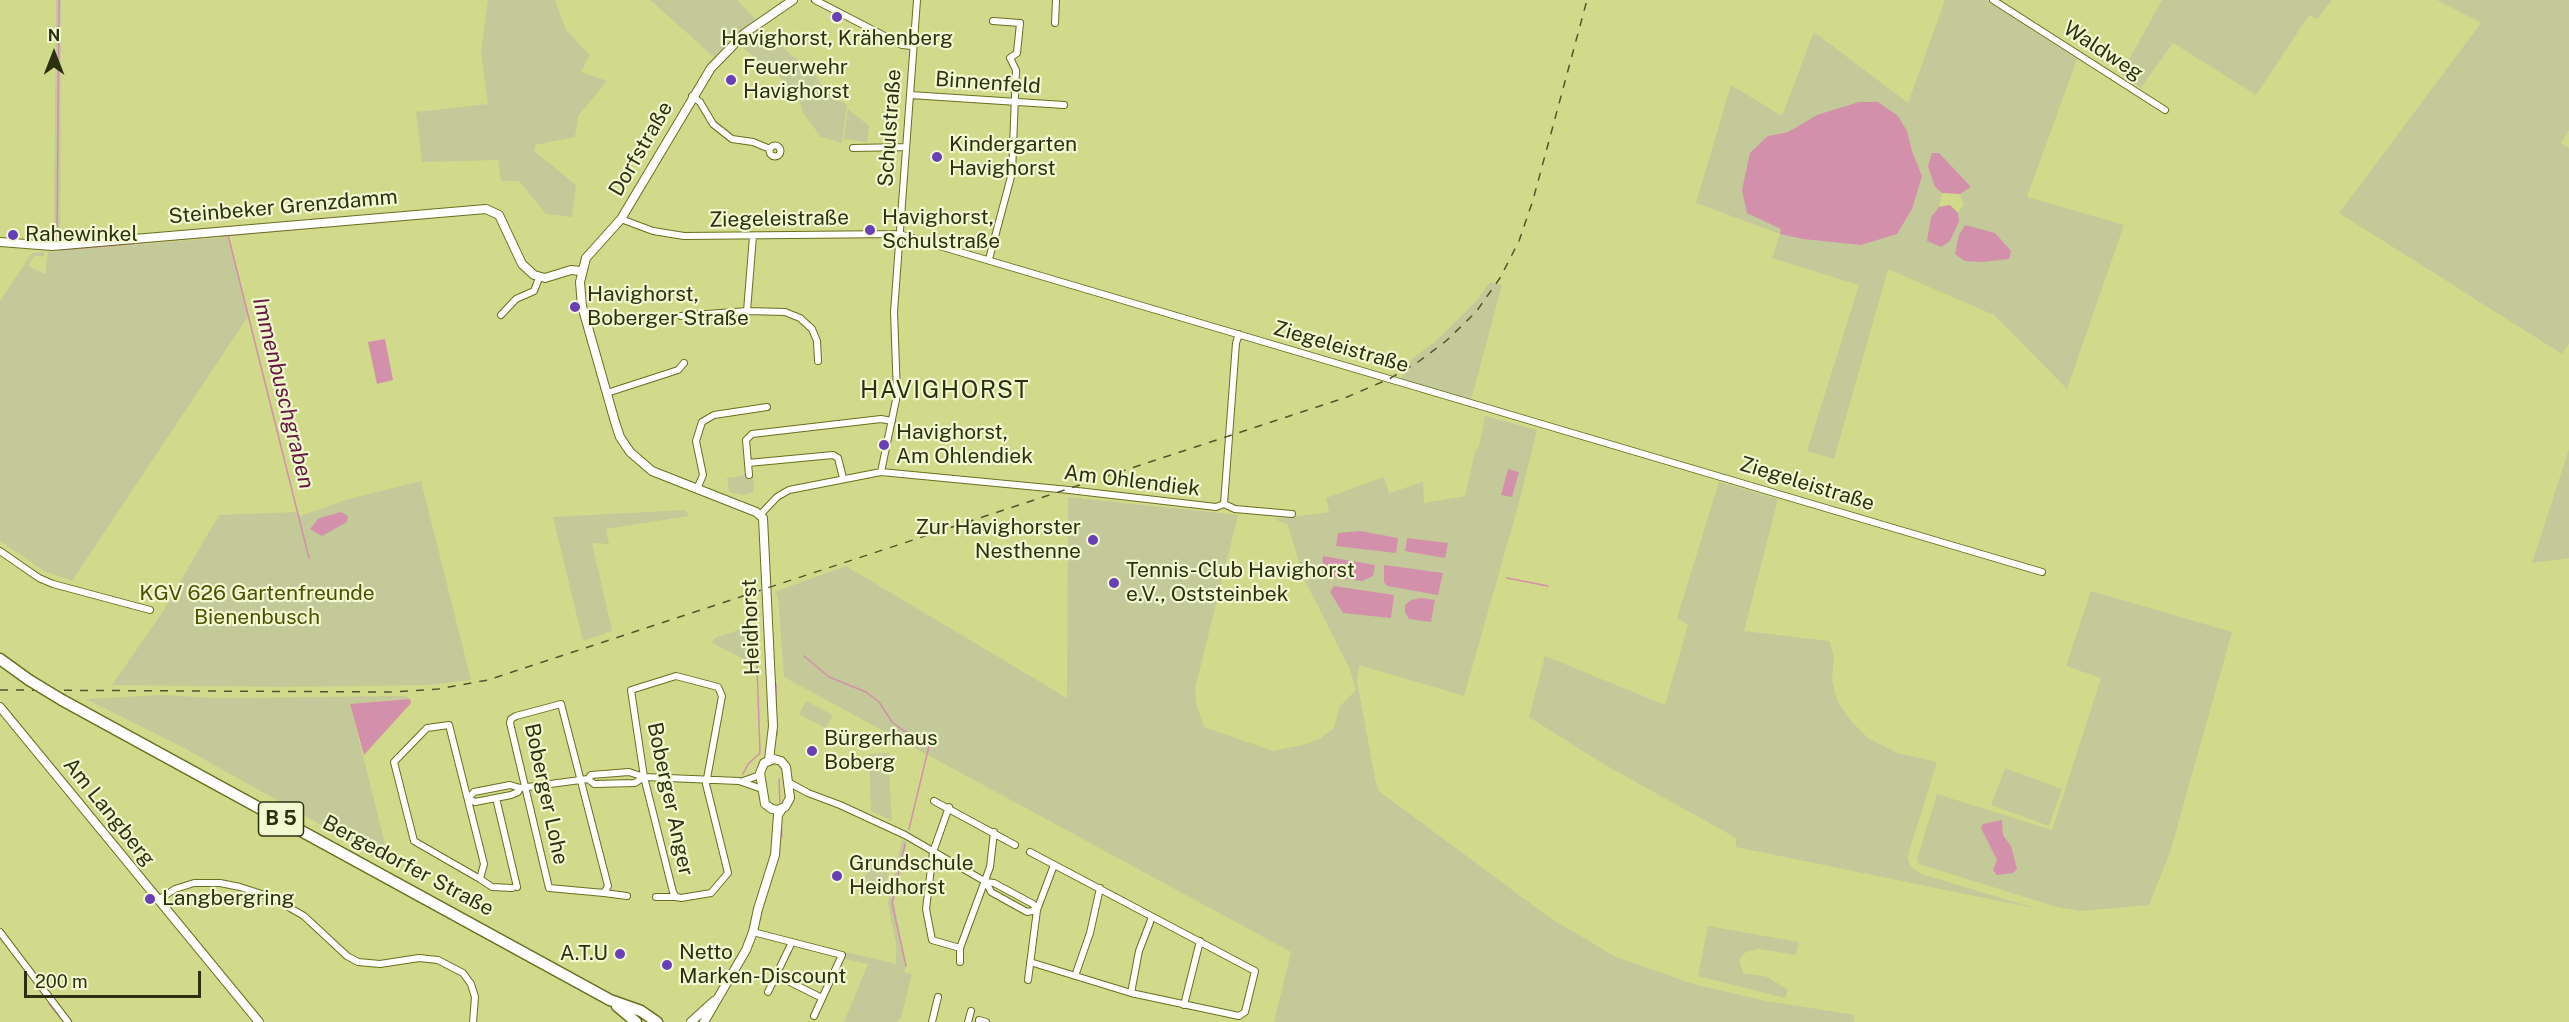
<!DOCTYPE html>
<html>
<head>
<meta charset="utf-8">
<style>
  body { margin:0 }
  #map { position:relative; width:2569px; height:1022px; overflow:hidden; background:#d1da8a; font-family:"Public Sans",sans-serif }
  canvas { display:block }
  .north { position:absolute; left:24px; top:24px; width:60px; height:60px; -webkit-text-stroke:4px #f2f8d0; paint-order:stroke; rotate:0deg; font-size:16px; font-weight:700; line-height:24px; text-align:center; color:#2d300f }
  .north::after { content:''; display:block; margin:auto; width:21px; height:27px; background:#2d300f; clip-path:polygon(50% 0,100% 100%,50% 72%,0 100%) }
  .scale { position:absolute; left:24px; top:971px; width:177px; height:27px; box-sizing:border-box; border:3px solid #2d300f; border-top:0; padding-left:8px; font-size:18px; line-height:21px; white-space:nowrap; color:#2d300f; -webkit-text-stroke:4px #f2f8d0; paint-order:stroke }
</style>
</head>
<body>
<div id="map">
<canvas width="2569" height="1022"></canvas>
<div class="north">N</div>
<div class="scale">200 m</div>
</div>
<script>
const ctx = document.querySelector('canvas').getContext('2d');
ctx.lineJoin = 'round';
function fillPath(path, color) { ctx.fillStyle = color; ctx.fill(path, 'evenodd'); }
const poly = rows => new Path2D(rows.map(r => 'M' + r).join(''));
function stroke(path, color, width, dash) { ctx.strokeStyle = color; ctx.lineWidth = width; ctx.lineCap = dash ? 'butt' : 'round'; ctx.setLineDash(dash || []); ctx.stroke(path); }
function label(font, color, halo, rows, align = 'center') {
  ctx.font = font + ' "Public Sans",sans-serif'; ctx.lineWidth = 4.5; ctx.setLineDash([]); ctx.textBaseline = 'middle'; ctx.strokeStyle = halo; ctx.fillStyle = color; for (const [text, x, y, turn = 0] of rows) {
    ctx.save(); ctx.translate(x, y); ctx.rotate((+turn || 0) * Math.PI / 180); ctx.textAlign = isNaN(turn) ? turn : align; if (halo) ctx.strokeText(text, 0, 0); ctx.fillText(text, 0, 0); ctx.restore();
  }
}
const green = poly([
  [56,0,61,0,60,241,54,238,54,228],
  [488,0,555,0,566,30,590,55,581,72,607,81,578,116,575,137,535,145,534,151,576,185,572,217,546,214,519,181,501,181,498,160,422,162,416,112,488,104,481,52],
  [650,0,737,0,757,21,734,37,714,57],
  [1945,0,1986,0,2077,59,2027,197,2124,225,2067,389,1994,315,1888,269,1834,459,1807,451,1859,285,1772,258,1780,234,1696,203,1731,85,1782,116,1814,32,1908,103],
  [1817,115,1907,131,1912,151,1922,176,1780,233,1782,229,1768,136,1788,132],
  [1935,187,1971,187,1960,194,1964,204,1958,213,1959,221,1931,217,1939,207,1942,193],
  [2162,0,2332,0,2317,19,2309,15,2256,95,2173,43,2141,88,2121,74],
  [2437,0,2569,0,2569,130,2561,143,2569,148,2569,343,2562,354,2339,213,2481,23],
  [760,28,813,73,827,92,847,105,842,143,821,137,803,113,798,96,780,77,739,45],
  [848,109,869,126,867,142,844,139],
  [228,237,249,315,72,581,44,571,0,541,0,301,32,253,45,252,44,256,34,256,28,266,45,274,48,252],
  [1490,282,1502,285,1471,400,1400,380,1412,359,1437,340,1477,300],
  [1485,416,1537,430,1518,506,1464,696,1359,665,1357,682,1376,783,1379,791,1550,918,1616,957,1693,984,1766,1001,1855,1015,1854,1022,1274,1022,1291,952,784,677,778,596,774,592,846,566,1067,698,1068,497,1238,515,1195,689,1196,703,1204,727,1273,751,1307,744,1321,738,1334,728,1340,706,1356,690,1349,667,1304,579,1288,525,1274,519,1329,512,1326,498,1384,477,1389,493,1423,482,1424,503,1465,496,1475,452,1479,446],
  [1407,538,1408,538,1447,543,1405,551],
  [2569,449,2569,558,2532,563],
  [753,474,754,492,742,495,729,492,727,478],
  [421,481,471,680,429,685,284,687,112,685,162,613,219,515,295,512,301,516,345,500],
  [341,512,347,522,335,527,319,518],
  [1719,482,1778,499,1744,631,1829,641,1834,657,1832,680,1837,700,1850,720,1868,738,1897,753,1937,762,1910,849,1908,858,1910,866,1921,874,2038,909,1736,847,1736,838,1600,762,1529,717,1545,656,1665,705,1688,625,1677,618],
  [685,510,689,516,606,529,609,544,592,543,612,631,583,641,553,517],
  [2091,591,2232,632,2171,849,2149,905,2080,911,2057,907,1919,864,1917,859,1937,794,2052,830,2101,678,2066,666],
  [2002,820,2003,835,2011,846,1993,870,1997,860],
  [745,628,750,629,755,635,754,660,751,663,712,643,714,638],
  [161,695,217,698,406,696,410,699,350,704,390,864,184,748,86,699],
  [806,701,833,715,826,728,799,714],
  [889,753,890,788,892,821,871,811,869,754],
  [2005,768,2062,789,2049,826,1991,805],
  [902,839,907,842,894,903,906,966,904,972,912,974,901,1018,896,1022,844,1022,868,964,844,959,846,952,896,964,896,944,888,903],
  [870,857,891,862,883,896,862,891],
  [1708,926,1799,942,1796,955,1759,949,1746,952,1739,959,1743,973,1768,977,1788,990,1785,998,1698,976]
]);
const water = poly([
  [1859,102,1878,102,1898,116,1907,131,1912,151,1922,176,1912,209,1897,234,1861,245,1803,239,1780,234,1781,229,1747,213,1742,190,1750,153,1768,136,1788,132,1817,115],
  [1932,153,1939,153,1971,187,1960,194,1942,193,1935,187,1928,166],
  [1950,205,1958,213,1959,221,1950,241,1941,247,1927,241,1931,217,1939,207],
  [1965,225,1995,233,2011,251,2009,259,1982,262,1965,261,1955,254,1959,235],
  [385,339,393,380,377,384,368,342],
  [1508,469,1519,472,1512,497,1501,495],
  [341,512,348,516,347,522,322,536,310,529,319,518],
  [1360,531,1398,538,1396,553,1336,546,1338,533],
  [1407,538,1448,543,1445,558,1405,551],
  [1323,556,1375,565,1373,576,1362,581,1326,576,1322,568],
  [1384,565,1443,573,1438,595,1387,586,1384,582],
  [1334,586,1394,595,1391,618,1343,613,1330,592],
  [1422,598,1435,600,1431,622,1409,619,1405,612,1405,605,1411,600],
  [410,699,411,703,364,755,350,704],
  [2002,820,2003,835,2011,846,2017,869,2013,873,1997,875,1993,870,1997,860,1981,828,1983,824]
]);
const stream = poly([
  [372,223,389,221],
  [358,224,366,223],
  [228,235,309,558],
  [222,236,353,224],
  [57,240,59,0],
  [147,242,216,236],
  [61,250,142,243],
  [1507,578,1548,586],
  [804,656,829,677,866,692,879,702,892,722,904,731,922,737,929,746,909,829],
  [776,684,776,713],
  [777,731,777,735],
  [743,774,748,764,760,753,757,666,754,660],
  [779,779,780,804],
  [781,823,782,837],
  [905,844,892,903,906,966],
  [774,870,780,850],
  [29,975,33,981],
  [36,985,37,987],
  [41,992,44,996],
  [49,1004,64,1022]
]);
const minor = poly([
  [815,0,902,45,912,46],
  [1993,0,2165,110],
  [1055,23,1056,0],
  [910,95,1064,105],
  [692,96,700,102,713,124,732,139,753,142,770,149],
  '769.5 151a5.5 5.5 0 1 1 11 0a5.5 5.5 0 1 1-11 0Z',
  [853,148,906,147],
  [621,219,653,231,684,236,899,234,2042,572],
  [989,259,1012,173,1016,70,1010,58,1017,53,1020,23,993,21],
  [747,311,753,236],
  [501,315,516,299,534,291,539,278],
  [681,316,747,311,785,312,800,318,812,329,817,341,818,361],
  [607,393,678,370,684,363],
  [748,463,833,455,838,458,843,478],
  [881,472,897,395,894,312,917,0],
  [749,475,746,440,752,434,881,419,892,421],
  [697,489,703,475,696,441,702,422,714,415,767,407],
  [1224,504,1236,343,1239,334],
  [760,515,777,497,789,490,881,472,1069,490,1216,507,1224,504,1235,509,1292,514],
  [0,551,39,578,53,584,150,610],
  [676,676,718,687,722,696,706,784,728,873,711,893,681,898,676,897,673,892,644,777,631,690,676,676],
  [561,704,608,886,604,893,549,888,510,723,511,719,516,716,561,704],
  [449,725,484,864,480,879,414,841,394,762,427,728,449,725],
  [588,779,594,784,635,783,644,777],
  [743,781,760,775],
  [788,782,808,793,840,805,905,835,986,882,991,892,1027,912,1037,910,1033,904,994,883,986,882],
  [520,788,518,792,511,795,475,802,468,799,474,792,510,785,520,788,588,779,591,775,629,772,644,777,739,781,762,789],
  [496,798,517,887],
  [934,801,1015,845],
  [949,807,933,852,926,909,932,940,960,948],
  [1030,852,1255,971,1245,1012,1239,1016,1131,993,1030,962],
  [480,879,492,887,512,888],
  [604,893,627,896],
  [656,897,676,897],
  [158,900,175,889,194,883,220,883,240,887,271,897,304,916,347,956,358,962,380,964,419,958,438,960,463,973,471,984,475,997,473,1022],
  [0,932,68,1022],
  [753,932,842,955,814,1016],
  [960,962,960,948,990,867,994,832],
  [776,975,822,998],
  [1075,976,1090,933,1100,888],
  [1028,980,1037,910,1054,865],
  [768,992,792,942],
  [1131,993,1139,951,1152,917],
  [1184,1005,1200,941],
  [979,1020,986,1022],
  [932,1022,938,997],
  [968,1022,971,1011]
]);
const tertiary = poly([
  [0,242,52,246,486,209,499,215,522,264,534,275,545,278,571,270,581,271],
  [0,707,259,1022],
  [774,759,781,761,786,767,790,798,785,807,778,810,772,809,765,804,760,773,764,763,774,759],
  [769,760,773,726,763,518,756,512,652,471,630,452,620,437,615,422,582,306,580,282,586,258,621,219,711,68,745,33,793,0],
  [691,1022,714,1001],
  [704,1022,746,950,753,932,758,909,775,855,778,815,782,809]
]);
const primary = poly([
  [0,659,29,680],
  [62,700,610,1000,641,1011,657,1022],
  [617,1006,636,1022]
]);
const rail = poly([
  [0,690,390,692,438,689,488,680,1347,397,1389,379,1418,362,1446,341,1476,312,1500,278,1519,241,1533,200,1587,0]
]);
const primaryBridge = poly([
  [29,680,62,700]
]);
const markers = [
  [837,17,6,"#683fb7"],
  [731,80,6,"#683fb7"],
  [937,157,6,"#683fb7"],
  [870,230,6,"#683fb7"],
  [13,235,6,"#683fb7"],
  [575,307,6,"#683fb7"],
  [884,445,6,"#683fb7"],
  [1093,540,6,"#683fb7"],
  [1114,583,6,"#683fb7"],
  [812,751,6,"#683fb7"],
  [837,876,6,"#683fb7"],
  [150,899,6,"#683fb7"],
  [620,954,6,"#683fb7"],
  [667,965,6,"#683fb7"]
];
const shields = [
  [281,819,45]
];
const shieldNames = [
  ["B 5",281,819]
];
const poiNames = [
  ["Havighorst, Krähenberg",837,39,"center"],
  ["Feuerwehr",743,68],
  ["Havighorst",743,92],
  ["Kindergarten",949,145],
  ["Havighorst",949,169],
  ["Havighorst,",882,218],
  ["Schulstraße",882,242],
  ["Rahewinkel",25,235],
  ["Havighorst,",587,295],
  ["Boberger Straße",587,319],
  ["Havighorst,",896,433],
  ["Am Ohlendiek",896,457],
  ["Zur Havighorster",1081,528,"right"],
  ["Nesthenne",1081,552,"right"],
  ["Tennis-Club Havighorst",1126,571],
  ["e.V., Oststeinbek",1126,595],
  ["Bürgerhaus",824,739],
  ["Boberg",824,763],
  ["Grundschule",849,864],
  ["Heidhorst",849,888],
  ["Langbergring",162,899],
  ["Netto",679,953],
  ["Marken-Discount",679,977],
  ["A.T.U",608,954,"right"]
];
const streetNames = [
  ["Waldweg",2103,51,33],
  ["Binnenfeld",988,83,4],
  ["Schulstraße",890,128,-86],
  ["Dorfstraße",641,149,-60],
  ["Steinbeker Grenzdamm",283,207,-5],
  ["Ziegeleistraße",779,219,-1],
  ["Ziegeleistraße",1341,347,16],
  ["Am Ohlendiek",1132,481,7],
  ["Ziegeleistraße",1807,484,17],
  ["Heidhorst",751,627,-92],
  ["Boberger Lohe",546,794,78],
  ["Boberger Anger",670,799,78],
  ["Am Langberg",109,812,51],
  ["Bergedorfer Straße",408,866,28]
];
const parkNames = [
  ["KGV 626 Gartenfreunde",257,594],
  ["Bienenbusch",257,618]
];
const waterNames = [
  ["Immenbuschgraben",283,393,76]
];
const quarterNames = [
  ["HAVIGHORST",945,391]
];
fillPath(green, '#c3c999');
fillPath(water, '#d390ab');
stroke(stream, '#d390ab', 1.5);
stroke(minor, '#696f1d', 8);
stroke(tertiary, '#696f1d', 10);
stroke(primary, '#696f1d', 13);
stroke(minor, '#fff', 6);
stroke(tertiary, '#fff', 8);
stroke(primary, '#fff', 10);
stroke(rail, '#51562a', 1.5, [8, 8]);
stroke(primaryBridge, '#696f1d', 13, []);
stroke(primaryBridge, '#fff', 10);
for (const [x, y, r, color] of markers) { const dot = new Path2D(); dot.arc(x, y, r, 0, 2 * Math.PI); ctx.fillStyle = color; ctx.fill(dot); stroke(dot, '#f2f8d0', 2); }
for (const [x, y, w] of shields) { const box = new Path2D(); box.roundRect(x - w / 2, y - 17, w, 34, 4.5); ctx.fillStyle = '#f2f8d0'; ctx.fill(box); stroke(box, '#2d300f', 1.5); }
label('bold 20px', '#2d300f', null, shieldNames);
label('21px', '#2d300f', '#f2f8d0', poiNames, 'left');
label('21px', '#2d300f', '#f2f8d0', streetNames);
label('21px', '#4c5100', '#f2f8d0', parkNames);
label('italic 22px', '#66173f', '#f2f8d0', waterNames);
ctx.letterSpacing = '1.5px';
label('24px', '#2d300f', '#f2f8d0', quarterNames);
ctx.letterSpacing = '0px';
</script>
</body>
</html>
